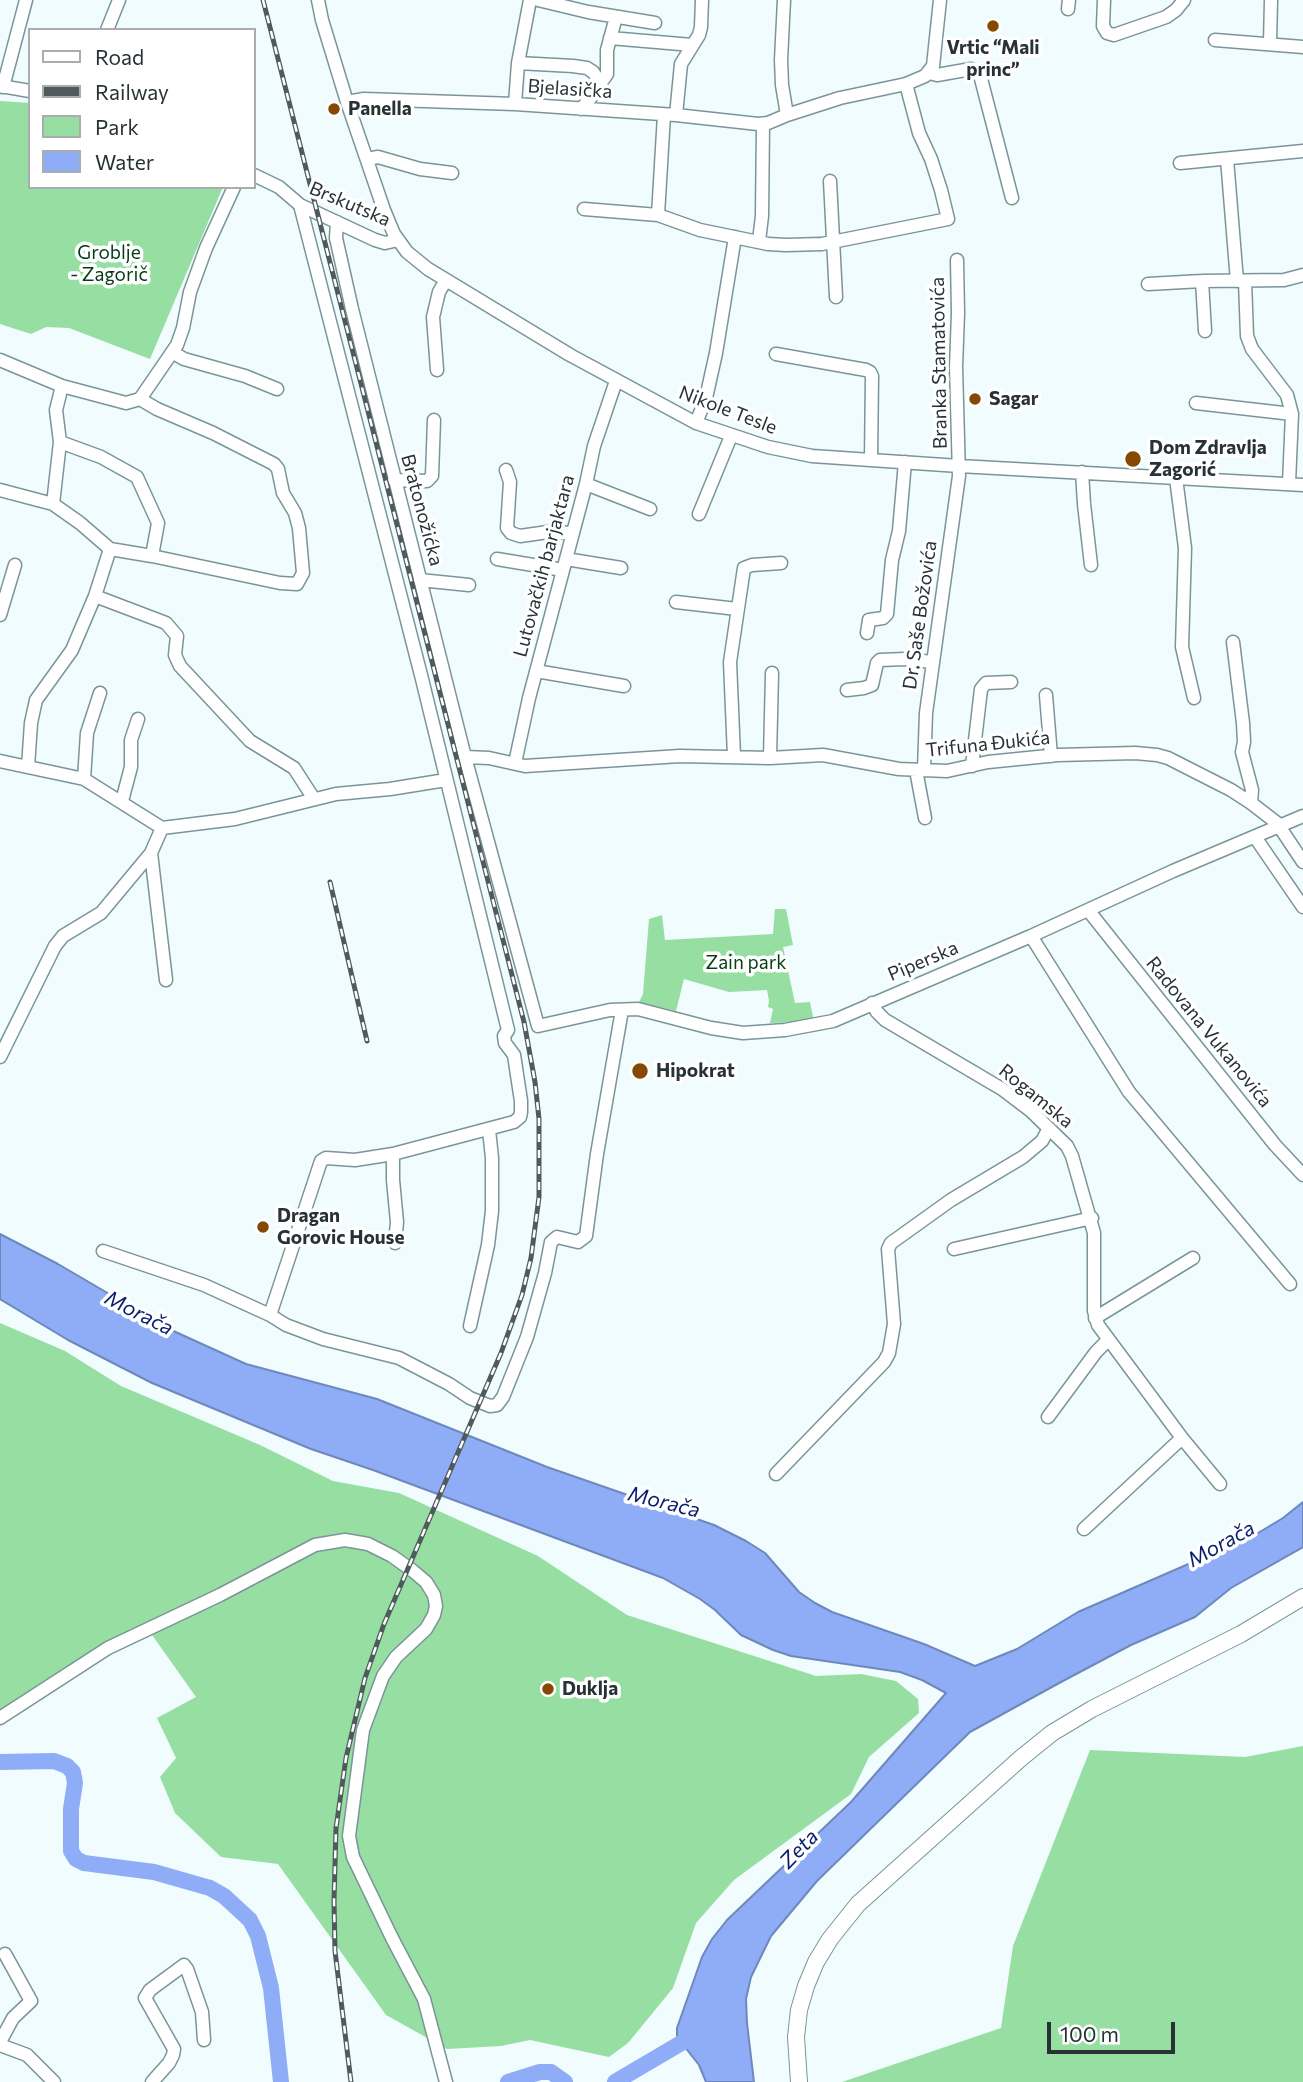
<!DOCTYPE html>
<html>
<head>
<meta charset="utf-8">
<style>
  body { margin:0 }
  #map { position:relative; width:1303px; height:2082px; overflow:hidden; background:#f0fcfd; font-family:Commissioner,sans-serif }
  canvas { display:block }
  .legend { position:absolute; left:28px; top:28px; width:228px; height:161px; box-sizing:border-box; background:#fff; border:2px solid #a9adae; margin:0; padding:9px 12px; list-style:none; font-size:21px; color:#273234 }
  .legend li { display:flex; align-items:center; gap:14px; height:35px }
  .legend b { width:35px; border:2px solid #a9adae }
  .scale { position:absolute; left:1047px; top:2022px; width:128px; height:32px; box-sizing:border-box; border:4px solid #273234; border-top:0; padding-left:9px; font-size:21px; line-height:24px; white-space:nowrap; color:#273234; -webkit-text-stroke:5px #fff; paint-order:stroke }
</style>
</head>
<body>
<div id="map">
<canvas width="1303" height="2082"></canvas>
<ul class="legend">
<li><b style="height:9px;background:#fff"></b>Road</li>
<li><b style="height:9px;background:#4f5a5c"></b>Railway</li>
<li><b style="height:19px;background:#97dea2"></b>Park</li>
<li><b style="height:19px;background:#8eadf6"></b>Water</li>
</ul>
<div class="scale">100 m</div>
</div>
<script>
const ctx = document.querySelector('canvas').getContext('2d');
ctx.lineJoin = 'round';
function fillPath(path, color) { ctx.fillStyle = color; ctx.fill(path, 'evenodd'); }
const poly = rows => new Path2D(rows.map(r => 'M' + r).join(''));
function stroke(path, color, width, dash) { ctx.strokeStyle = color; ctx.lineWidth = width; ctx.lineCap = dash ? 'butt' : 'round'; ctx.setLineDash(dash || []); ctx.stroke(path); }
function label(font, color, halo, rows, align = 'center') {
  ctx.font = font + ' Commissioner,sans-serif'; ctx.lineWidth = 7; ctx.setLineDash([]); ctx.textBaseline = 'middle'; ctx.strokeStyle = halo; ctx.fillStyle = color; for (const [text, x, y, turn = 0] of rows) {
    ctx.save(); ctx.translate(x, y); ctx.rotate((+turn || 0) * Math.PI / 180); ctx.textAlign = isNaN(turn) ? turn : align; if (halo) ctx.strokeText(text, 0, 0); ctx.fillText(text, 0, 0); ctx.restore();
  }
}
const green = poly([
  [0,101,30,103,30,187,223,187,150,359,69,328,46,327,31,334,0,324],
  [775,909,786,909,793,945,783,947,795,1003,810,1002,814,1021,770,1023,773,1009,768,1007,769,1001,767,990,729,992,684,979,676,1011,639,1002,643,994,649,919,662,915,665,940,773,934],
  [0,1323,65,1351,121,1386,260,1445,333,1481,399,1493,538,1556,627,1615,816,1676,861,1674,896,1681,918,1699,919,1713,869,1757,851,1794,734,1880,696,1923,673,1988,628,2043,609,2057,530,2040,501,2046,447,2049,386,2015,278,1864,221,1857,175,1813,160,1777,176,1758,157,1718,196,1697,145,1625,63,1670,0,1711],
  [1303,1746,1303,2082,842,2082,1001,2028,1013,1946,1090,1750,1245,1757]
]);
const water = poly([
  [0,1234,58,1264,169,1329,246,1364,377,1399,547,1467,714,1525,746,1541,765,1553,799,1592,815,1603,832,1612,924,1644,975,1666,1017,1649,1078,1612,1253,1536,1283,1518,1303,1502,1303,1547,1231,1588,1195,1617,1131,1645,1061,1682,970,1732,817,1881,771,1936,751,1977,746,1999,747,2023,754,2082,706,2082,699,2065,677,2037,677,2028,702,1957,712,1939,727,1920,851,1802,946,1693,922,1680,900,1672,791,1656,773,1650,741,1635,715,1610,700,1599,663,1578,373,1470,311,1449,152,1383,68,1340,0,1299,0,1234]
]);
const river = poly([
  [0,1762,54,1761,67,1766,73,1772,75,1783,71,1809,71,1851,76,1859,84,1863,154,1872,210,1888,224,1896,250,1920,258,1936,271,1988,281,2082],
  [508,2082,540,2072,551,2072,565,2082],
  [615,2082,700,2032]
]);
const minor = poly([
  [318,0,322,20,347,102,384,210,394,234,407,252,428,269,570,355,696,423,768,447,812,456,959,466,1303,485],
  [538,0,588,12,655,23],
  [784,0,781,60,782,85,787,115],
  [1104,0,1103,26,1107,33,1114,35,1166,17,1176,10,1184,0],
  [1068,9,1069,0],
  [107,30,119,0],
  [610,38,692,45],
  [1215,40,1303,47],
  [1270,44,1271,0],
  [518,63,573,66,587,68,593,72,601,84],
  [929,73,937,75,971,69,980,75,1012,198],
  [0,86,30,91],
  [3,87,26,0],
  [347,102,364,99,515,104,676,115,758,124,768,123,787,115,840,98,906,84,925,76,933,66,940,0],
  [515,104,518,63,530,0],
  [581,109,589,100,607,74,607,50,616,17],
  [676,115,681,64,699,35,701,27,702,0],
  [367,159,378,157,420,169,452,173],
  [1227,159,1237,281],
  [1180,163,1303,151],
  [254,175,279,187,300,205,375,240,385,243,398,240],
  [830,181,836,297],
  [584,209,658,215,700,230,768,244,786,245,822,244,948,219,941,190,931,159,919,133,906,84],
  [658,215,664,115],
  [337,222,336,238,352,309,465,757,489,758,525,766,680,756,770,758,823,755,899,769,947,771,988,762,1058,755,1135,753,1157,755,1168,758,1231,790,1251,803,1277,823,1303,862],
  [759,241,762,216,763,124],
  [1202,281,1205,331],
  [1245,281,1247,336,1252,349,1287,395,1292,414,1289,483],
  [1148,284,1202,281,1284,280,1303,275],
  [172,352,184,359,245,376,277,389],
  [776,354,866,370,870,372,872,376,871,460],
  [0,360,62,386,126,403,140,399,177,345,183,328,190,292,206,248,234,187],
  [437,370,433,317,439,292,446,280],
  [1196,403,1292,414],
  [696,423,706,398,716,353,735,237],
  [60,442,101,457,137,477,158,523,152,556],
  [506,470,510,482,507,528,511,533,520,536,548,532,573,533],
  [1082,472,1084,504,1091,565],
  [1176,478,1185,548,1182,647,1194,698],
  [394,480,427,481,432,476,434,420],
  [586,484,650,509],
  [0,490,53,504,80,523,110,549,152,556,280,583,297,584,303,573,299,528,295,513,283,493,278,469,274,464,213,433,157,409,140,399],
  [53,504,60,442,56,410,62,386],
  [699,514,731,436],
  [497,559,563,570],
  [566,559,621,568],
  [420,580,469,585],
  [95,596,166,623,177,636,175,655,180,666,250,741,294,768,314,799],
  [676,602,737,609],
  [0,615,15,565],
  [867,633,869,620,883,618,887,614,892,560,899,531,905,462],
  [1233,642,1243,723,1244,742,1242,752,1252,790,1251,803],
  [536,671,624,686],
  [847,690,864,688,872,685,877,663,880,660,905,659,932,662],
  [1046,695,1051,756],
  [734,756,730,662,744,568,752,565,781,563],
  [465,757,538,1026,610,1010,638,1009,711,1028,743,1033,785,1030,833,1021,1031,936,1173,871,1303,816],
  [770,758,772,673],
  [0,761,84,779,162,828,235,819,336,794,390,789,446,780],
  [515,763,529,698,586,484,594,446,616,381],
  [972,766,981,689,986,683,1011,682],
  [28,767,31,723,36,700,72,650,95,596,110,549],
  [916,770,925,818],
  [924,770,926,713,959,476,956,367,958,313,957,260],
  [84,779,87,733,100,693],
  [122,801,131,767,131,740,138,719],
  [1255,837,1303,907],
  [151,853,166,980],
  [1088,910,1275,1145,1303,1175],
  [1031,936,1129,1092,1290,1284],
  [872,1003,877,1012,885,1020,1002,1089,1031,1111,1067,1146,1072,1156,1094,1233,1094,1311,1098,1325,1182,1438,1220,1484],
  [0,1057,55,946,63,936,101,913,151,853,162,828],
  [393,1154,393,1180,397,1222,395,1243],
  [954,1249,1092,1218],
  [103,1251,204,1285,270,1315,286,1325,323,1339,399,1358,449,1384,470,1398,490,1406,497,1405,503,1397,527,1337,545,1273,551,1242,557,1237,578,1242,586,1236,597,1154,622,1010],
  [270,1315,321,1161,326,1158,355,1160,393,1154,514,1122,520,1117,521,1112,521,1101,514,1055,505,1043,504,1036,508,1030,421,675,300,205],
  [1095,1318,1193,1258],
  [470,1326,488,1245,492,1211,492,1158,489,1130],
  [1048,1417,1096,1352,1108,1340],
  [776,1474,884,1362,889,1353,894,1324,888,1249,891,1243,951,1200,1023,1157,1042,1141,1049,1128],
  [1084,1529,1182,1438],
  [0,1718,108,1648,220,1595,315,1545,345,1540,368,1544,392,1556,413,1571,426,1582,434,1595,436,1606,434,1615,426,1629,396,1657,383,1676,363,1730,349,1836,353,1857,392,1938,424,1999,446,2082],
  [0,2042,13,2018,31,2001,5,1954],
  [0,2045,27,2055,54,2082],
  [152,2082,169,2063,173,2055,174,2049,145,1998,150,1990,184,1965,187,1969,202,2012,204,2040]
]);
const major = poly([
  [799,2082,796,2037,799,2010,806,1986,816,1962,830,1939,858,1904,1021,1758,1052,1733,1092,1709,1241,1634,1303,1597]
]);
const rail = poly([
  [263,0,524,1022,535,1082,539,1119,539,1197,531,1258,522,1295,501,1353,384,1624,365,1678,346,1758,336,1828,334,1901,335,1951,351,2082],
  [330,882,367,1041]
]);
const markers = [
  [993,26,7,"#854903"],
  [334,109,7,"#854903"],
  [975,399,7,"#854903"],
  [1133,459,9,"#854903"],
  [640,1071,9,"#854903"],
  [263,1227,7,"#854903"],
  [548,1689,7,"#854903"]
];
const poiNames = [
  ["Vrtic “Mali",993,48,"center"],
  ["princ”",993,70,"center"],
  ["Panella",348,109],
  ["Sagar",989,399],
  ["Dom Zdravlja",1149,448],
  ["Zagorić",1149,470],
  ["Hipokrat",656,1071],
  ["Dragan",277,1216],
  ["Gorovic House",277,1238],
  ["Duklja",562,1689]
];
const streetNames = [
  ["Bjelasička",570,89,4],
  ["Brskutska",350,204,23],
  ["Branka Stamatovića",939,363,-91],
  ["Nikole Tesle",728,410,21],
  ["Bratonožićka",422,510,75],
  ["Lutovačkih barjaktara",544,566,-75],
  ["Dr. Saše Božovića",920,615,-82],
  ["Trifuna Đukića",988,744,-6],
  ["Piperska",923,961,-23],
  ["Radovana Vukanovića",1209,1032,51],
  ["Rogamska",1036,1096,39]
];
const parkNames = [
  ["Groblje",109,253],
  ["- Zagorič",109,275],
  ["Zain park",746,963]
];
const waterNames = [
  ["Morača",139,1313,27],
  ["Morača",664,1502,14],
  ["Morača",1221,1544,-29],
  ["Zeta",799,1849,-46]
];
fillPath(green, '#97dea2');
fillPath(water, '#8eadf6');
stroke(water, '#6f88bc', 2);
stroke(river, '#8eadf6', 16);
stroke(minor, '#7a9598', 15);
stroke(major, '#7a9598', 18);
stroke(minor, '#fff', 12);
stroke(major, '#fff', 16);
stroke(rail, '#4f5a5c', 5);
stroke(rail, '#fff', 2.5, [8]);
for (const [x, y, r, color] of markers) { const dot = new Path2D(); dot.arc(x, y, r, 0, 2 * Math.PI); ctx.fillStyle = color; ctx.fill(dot); stroke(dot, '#fff', 2.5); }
label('bold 19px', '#273234', '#fff', poiNames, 'left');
label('19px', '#273234', '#fff', streetNames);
label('19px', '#053b16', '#fff', parkNames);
label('italic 21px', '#091d6e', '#fff', waterNames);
</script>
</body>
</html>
